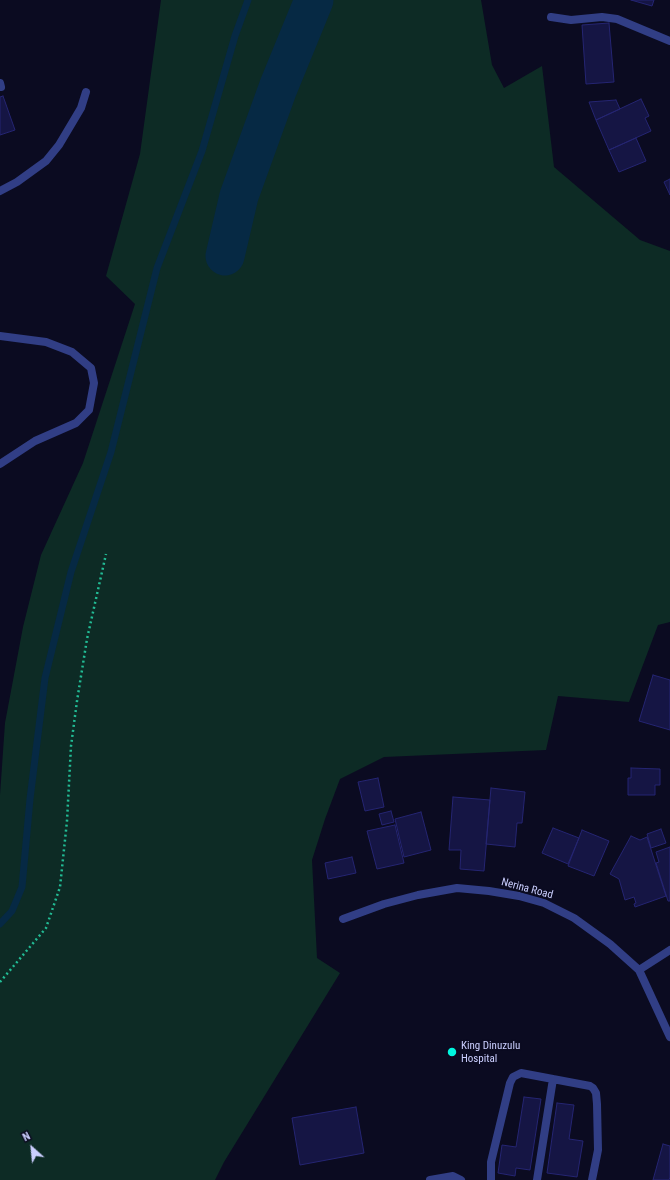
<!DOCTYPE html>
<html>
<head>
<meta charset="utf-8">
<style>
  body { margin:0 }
  #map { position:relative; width:670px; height:1180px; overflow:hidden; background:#0b0b21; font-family:"Roboto Condensed",sans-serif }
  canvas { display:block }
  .north { position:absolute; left:12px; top:1128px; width:40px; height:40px; -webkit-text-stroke:3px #0b0b21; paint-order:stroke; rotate:333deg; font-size:11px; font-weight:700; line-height:16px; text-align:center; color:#cbcfff }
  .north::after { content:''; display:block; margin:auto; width:14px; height:18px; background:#cbcfff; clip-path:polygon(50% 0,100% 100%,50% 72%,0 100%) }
</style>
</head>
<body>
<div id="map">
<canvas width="670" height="1180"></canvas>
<div class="north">N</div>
</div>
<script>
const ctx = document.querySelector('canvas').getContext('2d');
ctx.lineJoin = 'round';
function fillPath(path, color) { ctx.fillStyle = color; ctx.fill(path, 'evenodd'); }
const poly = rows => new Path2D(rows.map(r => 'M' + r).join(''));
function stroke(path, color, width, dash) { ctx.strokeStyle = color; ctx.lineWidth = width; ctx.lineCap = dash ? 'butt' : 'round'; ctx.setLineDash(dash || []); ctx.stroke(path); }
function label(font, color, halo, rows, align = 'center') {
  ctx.font = font + ' "Roboto Condensed",sans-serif'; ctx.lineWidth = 3.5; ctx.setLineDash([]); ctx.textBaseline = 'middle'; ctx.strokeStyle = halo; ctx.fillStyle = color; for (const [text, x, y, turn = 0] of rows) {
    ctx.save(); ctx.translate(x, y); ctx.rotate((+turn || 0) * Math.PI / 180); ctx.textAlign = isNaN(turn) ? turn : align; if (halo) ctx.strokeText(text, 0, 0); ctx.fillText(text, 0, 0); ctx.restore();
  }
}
const green = poly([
  [161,0,481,0,492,65,504,88,542,66,554,167,640,240,670,251,670,622,658,625,629,702,558,696,546,750,384,757,340,779,325,819,312,860,317,958,340,973,224,1162,215,1180,0,1180,0,795,5,723,23,627,41,555,83,463,135,304,106,276,140,154]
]);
const stream = poly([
  [0,924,12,911,22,887,30,799,45,678,71,572,111,452,157,268,202,151,235,36,248,0]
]);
const river = poly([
  [225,256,239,196,278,88,314,0]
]);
const building = poly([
  [631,0,654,0,652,6,631,0],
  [609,23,614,82,586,84,582,25,609,23],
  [3,96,15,130,0,135,0,97,3,96],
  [641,99,649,116,645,118,651,131,609,150,596,120,641,99],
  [616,100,620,109,596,120,589,102,616,100],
  [636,138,646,161,619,172,609,150,636,138],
  [670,179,670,195,664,182,670,179],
  [653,675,670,680,670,730,639,721,653,675],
  [631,768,660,769,660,785,655,785,655,795,628,795,628,778,631,778,631,768],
  [378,778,384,807,365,811,358,782,378,778],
  [491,788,525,792,522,823,517,823,515,847,486,844,491,788],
  [453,797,490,800,484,871,460,869,461,850,449,850,453,797],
  [391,811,394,822,382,825,379,814,391,811],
  [421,812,431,850,404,857,395,819,421,812],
  [395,825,404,863,377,869,367,831,395,825],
  [553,828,579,838,568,864,542,853,553,828],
  [661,829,666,843,651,848,647,834,661,829],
  [582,830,609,841,594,876,568,866,582,830],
  [631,836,640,840,647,837,666,896,635,907,634,904,636,903,634,897,625,900,619,879,610,874,631,836],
  [670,847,670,901,668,901,656,863,659,862,656,852,670,847],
  [352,857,356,873,328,879,325,863,352,857],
  [524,1097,541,1099,530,1170,516,1168,515,1176,498,1173,502,1145,516,1147,524,1097],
  [557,1103,574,1105,569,1139,583,1141,577,1177,547,1173,557,1103],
  [356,1107,364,1153,300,1165,292,1118,356,1107],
  [663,1144,670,1146,670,1177,669,1180,653,1180,663,1144]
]);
const path = poly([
  [0,982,46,928,60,887,67,821,71,746,77,701,87,639,106,554]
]);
const service = poly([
  [551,17,571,20,602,17,617,19,670,41],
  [0,83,1,87],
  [0,191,17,182,46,161,59,145,81,108,86,92],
  [0,336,46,342,72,352,91,368,94,383,89,410,76,423,35,441,0,464],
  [430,1180,453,1176,461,1180],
  [491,1180,491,1162,510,1083,513,1077,521,1073,590,1086,593,1088,596,1093,597,1104,598,1150,592,1180],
  [537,1180,553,1079]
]);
const minor = poly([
  [343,919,384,904,418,895,457,888,489,891,519,896,544,903,574,918,610,944,639,970,670,1037],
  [639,970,670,950]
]);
const markers = [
  [452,1052,5,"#00f6df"]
];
const streetNames = [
  ["Nerina Road",527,889,15]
];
const poiNames = [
  ["King Dinuzulu",461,1046],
  ["Hospital",461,1059]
];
fillPath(green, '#0d2b25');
stroke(stream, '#062944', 7);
stroke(river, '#062944', 39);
fillPath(building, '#151544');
stroke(building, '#252572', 1);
stroke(path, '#22bc95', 2.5, [2, 3]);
stroke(service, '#313e85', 8);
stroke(minor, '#313e85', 8);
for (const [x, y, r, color] of markers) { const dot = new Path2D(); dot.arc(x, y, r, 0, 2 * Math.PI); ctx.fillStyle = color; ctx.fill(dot); stroke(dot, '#0b0b21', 1.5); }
label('11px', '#cbcfff', '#0b0b21', streetNames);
label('11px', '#cbcfff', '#0b0b21', poiNames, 'left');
</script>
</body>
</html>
